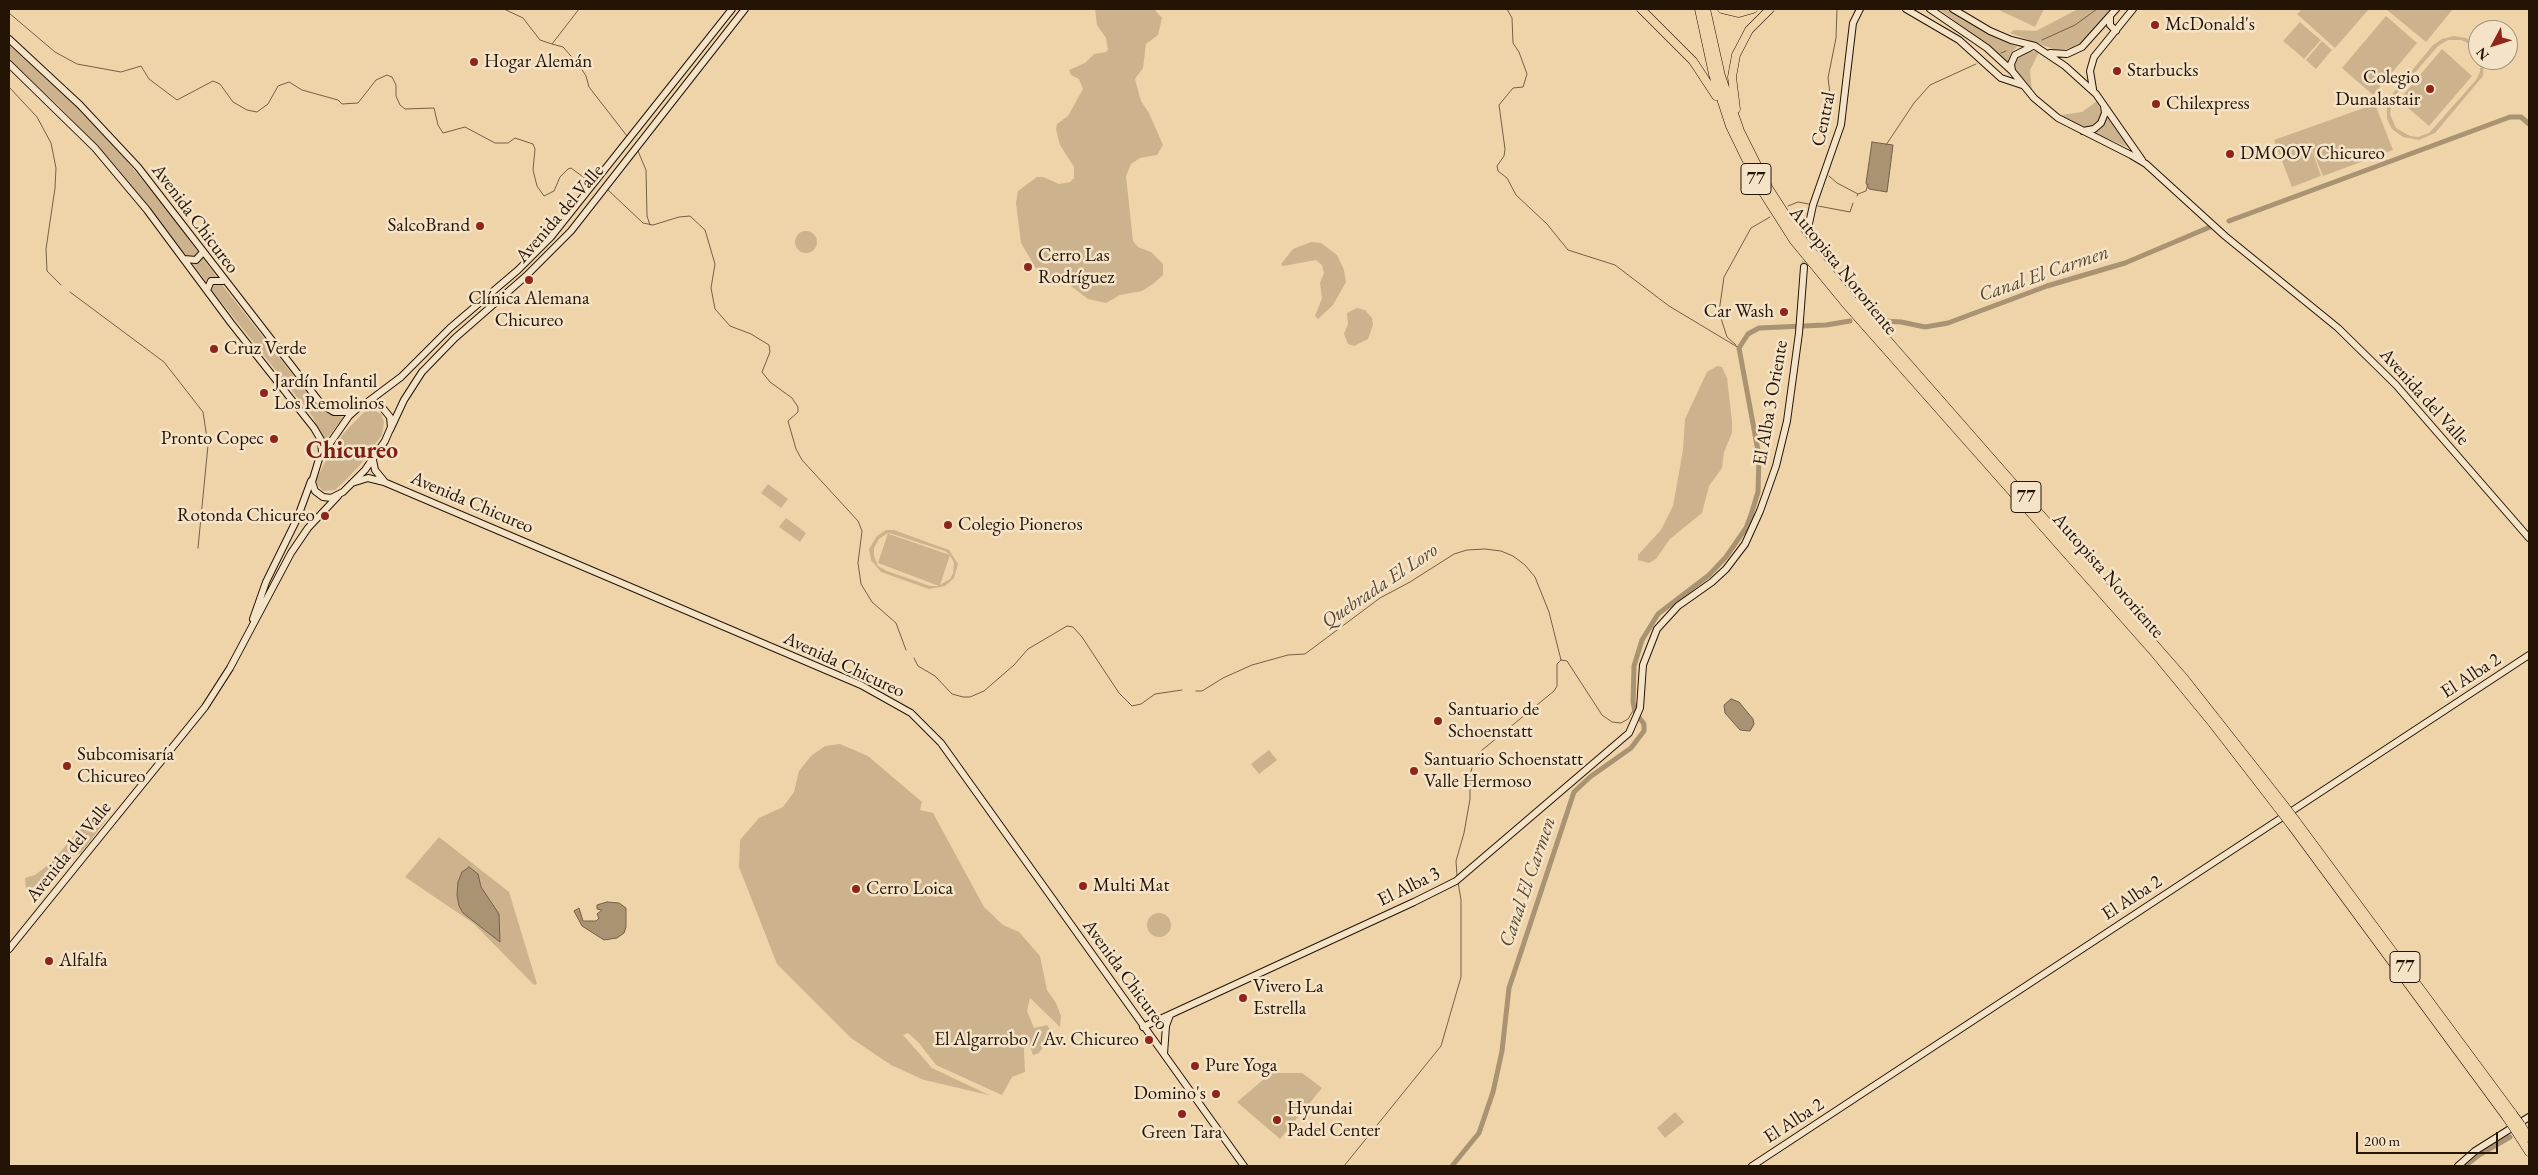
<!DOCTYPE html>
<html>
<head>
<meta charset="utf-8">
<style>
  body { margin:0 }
  #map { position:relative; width:2538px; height:1175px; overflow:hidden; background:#efd4aa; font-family:"EB Garamond",serif }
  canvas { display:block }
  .frame { position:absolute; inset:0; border:10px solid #231405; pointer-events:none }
  .north { position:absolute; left:2468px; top:20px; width:50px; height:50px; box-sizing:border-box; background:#f5e3c8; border:1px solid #a1907a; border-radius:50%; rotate:230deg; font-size:14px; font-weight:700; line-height:20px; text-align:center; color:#231405 }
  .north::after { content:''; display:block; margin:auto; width:18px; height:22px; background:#8f2418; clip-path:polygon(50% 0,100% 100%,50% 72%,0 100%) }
  .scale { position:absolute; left:2356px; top:1132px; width:142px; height:22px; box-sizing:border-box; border:2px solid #231405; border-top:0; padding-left:6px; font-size:15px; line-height:18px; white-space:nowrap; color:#231405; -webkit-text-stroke:4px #f5e3c8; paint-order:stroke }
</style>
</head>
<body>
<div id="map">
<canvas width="2538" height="1175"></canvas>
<div class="frame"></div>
<div class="north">N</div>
<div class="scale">200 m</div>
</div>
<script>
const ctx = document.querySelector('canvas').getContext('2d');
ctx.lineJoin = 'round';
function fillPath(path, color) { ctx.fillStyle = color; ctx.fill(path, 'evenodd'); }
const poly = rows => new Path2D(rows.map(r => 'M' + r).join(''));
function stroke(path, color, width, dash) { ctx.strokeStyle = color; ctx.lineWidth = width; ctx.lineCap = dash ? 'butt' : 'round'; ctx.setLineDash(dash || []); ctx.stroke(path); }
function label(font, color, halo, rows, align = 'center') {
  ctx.font = font + ' "EB Garamond",serif'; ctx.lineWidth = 5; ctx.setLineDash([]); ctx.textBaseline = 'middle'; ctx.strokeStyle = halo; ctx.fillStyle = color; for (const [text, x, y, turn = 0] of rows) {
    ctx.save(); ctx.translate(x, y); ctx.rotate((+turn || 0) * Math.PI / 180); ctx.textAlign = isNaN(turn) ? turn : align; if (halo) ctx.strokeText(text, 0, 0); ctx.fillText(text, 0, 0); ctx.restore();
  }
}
const green = poly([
  [1095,9,1154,9,1162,18,1158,35,1146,44,1143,68,1135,79,1141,101,1149,113,1163,145,1157,155,1140,158,1131,164,1126,176,1133,241,1138,247,1151,252,1163,264,1163,275,1153,284,1142,291,1120,295,1106,303,1088,299,1063,280,1043,280,1021,243,1016,203,1018,191,1037,177,1043,177,1059,184,1070,182,1074,178,1074,167,1060,145,1056,129,1057,124,1068,116,1083,89,1079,79,1071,75,1069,70,1085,63,1094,54,1106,52,1108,50,1106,38,1097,25],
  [1939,9,1949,9,1988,34,2017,47,2011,53,2007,64,1981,40],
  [1997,9,2044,9,2035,27],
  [2078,9,2113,9,2082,44,2073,48,2056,50,2010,33,2014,30,2036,31],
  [2302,9,2369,9,2335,48,2297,14],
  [2386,9,2453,9,2426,42],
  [2386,16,2417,43,2373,95,2342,68],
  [2300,22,2310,31,2294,50,2283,41],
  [2310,31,2321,40,2304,59,2294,50],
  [2454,36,2466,38,2474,42,2478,46,2478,53,2472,45,2461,40,2448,40,2438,46,2392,99,2390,114,2396,128,2410,136,2418,137,2429,133,2476,80,2480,72,2481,60,2484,60,2483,76,2435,133,2419,140,2403,137,2392,129,2387,119,2387,108,2390,97,2433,45,2442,39],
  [2322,41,2332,50,2316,69,2306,60],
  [9,45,78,108,125,159,174,218,198,252,198,256,188,258,118,169,60,107,9,61],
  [2442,49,2472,76,2429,126,2399,100],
  [2029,51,2039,52,2030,70,2032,92,2014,68,2017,57],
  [2097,101,2102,113,2097,123,2088,128,2077,125,2061,115,2082,112],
  [2375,104,2393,150,2323,176,2307,137,2321,176,2292,187,2274,140],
  [2109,117,2130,148,2094,133],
  '795 242a11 11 0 1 1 22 0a11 11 0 1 1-22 0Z',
  [1311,242,1321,243,1337,255,1344,270,1346,282,1333,305,1318,319,1315,316,1322,298,1320,283,1324,273,1322,265,1316,260,1283,266,1281,264,1293,249],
  [202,257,217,277,209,279,207,283,193,264,196,264],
  [220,282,317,406,327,413,343,417,324,443,313,417,210,288,212,284],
  [1357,308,1365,310,1372,318,1373,325,1368,339,1354,346,1348,344,1344,334,1348,324,1347,313],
  [1717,366,1722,367,1727,378,1732,421,1732,433,1724,452,1722,468,1709,486,1702,513,1670,539,1656,559,1649,563,1638,560,1638,555,1661,530,1673,506,1683,450,1685,419,1707,372],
  [366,410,374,410,381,414,384,422,382,435,360,465,345,481,335,490,323,491,317,484,317,478,325,462,343,434],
  [768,484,788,499,781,508,761,493],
  [786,518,806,533,800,542,779,527],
  [886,530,894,530,949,550,958,564,954,578,945,586,929,589,881,572,871,560,869,549,877,536],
  [888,533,878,563,939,586,930,586,887,571,878,566,874,556,874,548,879,539],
  [889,533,945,551,950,555,889,534],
  [950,555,954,563,953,573,950,579,940,585],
  [840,744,868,756,922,802,920,810,933,813,984,907,1003,925,1019,932,1040,956,1047,990,1056,1003,1061,1016,1060,1027,1030,998,1027,1011,1034,1028,1047,1025,1053,1034,1039,1053,1033,1055,1027,1038,1024,1050,1025,1072,1012,1077,1002,1095,936,1065,919,1043,908,1033,903,1035,932,1068,989,1095,924,1080,891,1065,851,1038,777,964,739,867,740,840,759,818,783,807,794,792,799,771,811,756,825,746],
  [1269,750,1277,760,1259,774,1251,764],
  [94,812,106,820,81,853,69,857,37,886,26,889,25,878,35,875,51,863],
  [439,837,509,892,537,984,534,985,473,923,405,877],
  '1147 925a12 12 0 1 1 24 0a12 12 0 1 1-24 0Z',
  [1271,1073,1302,1073,1322,1088,1280,1139,1237,1102],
  [1675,1112,1684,1122,1665,1138,1657,1128]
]);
const water = poly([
  [1872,142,1893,145,1887,192,1869,189,1866,183,1872,142],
  [1731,699,1739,702,1753,719,1754,724,1750,731,1740,730,1725,713,1724,705,1731,699],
  [469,867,478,874,481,887,499,914,500,942,463,913,459,906,457,895,458,882,462,872,469,867],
  [607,902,619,903,626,908,626,927,624,933,617,938,604,940,582,926,574,911,579,908,583,921,596,921,599,918,597,914,602,910,597,909,597,905,607,902]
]);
const stream = poly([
  [504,9,523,18,540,40,552,44],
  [579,9,552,44,563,47,579,65,586,76,589,87,627,136],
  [1507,9,1512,18,1513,43,1519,52,1527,74,1523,87,1513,88,1499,105,1505,149,1504,156,1497,166,1498,171,1507,178,1516,195,1547,224,1568,250,1615,265,1669,306,1739,348],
  [9,13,55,52,77,64,121,72,141,66,149,79,177,100,213,81,220,84,233,102,247,110,257,112,268,104,278,86,289,82,302,90,338,100,342,104,358,103,376,80,387,75,392,77,396,85,396,96,400,105,405,109,434,108,438,125,443,133,465,127,495,143,508,143,515,138,533,144,535,149,533,170,537,186,544,196,554,191,560,177,568,169,571,168,590,182],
  [2042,40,2075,25,2097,9],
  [2001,53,2006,51],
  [9,87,37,117,51,143,56,168,55,188,46,249,47,271,61,285],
  [1886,145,1914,103,1930,85,1976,64],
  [1824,146,1832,110,1828,78,1836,38,1837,9],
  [638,151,646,170,647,216,650,225],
  [1829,176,1837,183,1858,194,1857,196],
  [608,190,643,223,653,225,679,217,690,216,705,230,715,264,711,288,715,309,730,326,751,334,769,345,770,352,762,372,770,382,792,398,798,407,798,412,788,421,796,449,802,460,858,521,862,531,858,563,861,584,872,602,896,623,906,650],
  [1858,194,1866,191,1868,184],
  [1788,206,1798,202,1809,204],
  [1818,206,1850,212,1853,203],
  [70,292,164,362,203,412,208,445,198,548],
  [1736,345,1727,337,1719,312,1724,277,1751,228,1770,217],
  [914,658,918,666,935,676,952,694,963,697,970,697,984,691,1014,665,1028,649,1067,626,1073,627,1082,637,1119,693,1132,706,1141,704,1155,694,1182,690],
  [1196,691,1202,691,1223,678,1252,665,1288,655,1305,654,1380,598,1410,582,1454,554,1467,550,1485,549,1501,551,1513,556,1525,565,1535,577,1549,612,1561,660,1567,661,1602,715,1612,722,1621,723,1628,719,1634,709],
  [1457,876,1456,861,1464,833,1470,799,1470,775,1474,761,1481,751,1554,691,1557,686,1557,664,1561,660],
  [1344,1166,1441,1046,1461,977,1461,900,1458,882]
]);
const canal = poly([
  [2229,221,2510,117,2521,117,2529,124],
  [1884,321,1901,322,1925,327,1948,323,2047,286,2125,263,2210,227],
  [1452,1166,1479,1133,1493,1092,1502,1051,1509,988,1574,792,1590,777,1631,748,1644,731,1644,724,1635,712,1633,702,1634,666,1642,640,1658,614,1709,575,1726,557,1746,528,1751,515,1758,492,1759,456,1739,348,1748,334,1759,328,1826,325,1850,321],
  [2465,1166,2479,1155,2510,1137]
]);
const secondaryTunnel = poly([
  [1804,267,1807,233]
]);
const secondary = poly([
  [1906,9,1959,40,2001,78,2022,85],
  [1930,9,1987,48,2012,71,2034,98,2058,118,2131,155,2146,164,2225,236,2338,328,2396,385,2529,538],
  [1953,9,1990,31,2011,40,2035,46,2065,66,2096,94,2142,160],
  [2110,16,2110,25,2116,31],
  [9,39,80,105,138,167,322,405,334,412,353,412],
  [2050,53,2067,54,2082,47,2116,9],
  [9,64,95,148,147,210,231,323,314,428,321,440,322,452],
  [2012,71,2011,64,2015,55,2031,47],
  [2093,89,2090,71,2094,57,2133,9],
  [2083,131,2094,129,2101,123,2105,113,2104,106],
  [1807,233,1813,205,1841,125,1853,23,1860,9],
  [184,259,196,260,203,252],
  [207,290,211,281,223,281],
  [372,403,381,406,390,417,391,427,385,441,365,470,343,492,331,498,323,497,315,491,312,482,319,459,349,416,360,406,372,403],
  [365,404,401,377,450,328,518,270,551,237,732,9],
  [390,430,404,400,422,372,455,338,526,276,571,231,745,9],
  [373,460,375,470,384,481],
  [352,483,368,478,384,482,861,685,911,713,941,743,1244,1166],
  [253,619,266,582,297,519,311,481],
  [9,949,205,707,230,668,291,553,308,528,338,496],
  [1143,1027,1414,902,1456,881,1629,733,1640,708,1643,665,1657,629,1678,606,1712,582,1726,569,1745,544,1760,511,1776,466,1787,421,1799,333,1804,267],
  [1164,1054,1166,1026,1170,1015],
  [1752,1166,2529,655],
  [2458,1166,2475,1151,2529,1117]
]);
const highway = poly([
  [1641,9,1693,61,1716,96],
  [1699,9,1713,74,1730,126,1759,186,1794,241,1845,303,2152,650,2213,724,2278,808],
  [1706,9,1721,76,1740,131,1769,189,1798,234,1847,294,2184,678,2284,805],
  [1722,9,1739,13,1753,9],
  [1736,109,1732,77,1736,55,1749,30,1770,9],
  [2296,821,2513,1114],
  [2291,825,2507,1118],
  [2521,1125,2529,1138],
  [2515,1130,2529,1152]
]);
const highwayBridge = poly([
  [2284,805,2296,821],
  [2278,808,2291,825],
  [2513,1114,2521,1125],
  [2507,1118,2515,1130]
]);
const markers = [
  [2155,25,5,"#8f2418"],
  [474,62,5,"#8f2418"],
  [2117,71,5,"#8f2418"],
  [2430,89,5,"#8f2418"],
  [2156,104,5,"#8f2418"],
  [2230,154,5,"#8f2418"],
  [480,226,5,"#8f2418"],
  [1028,267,5,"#8f2418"],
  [529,280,5,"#8f2418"],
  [1784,312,5,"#8f2418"],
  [214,349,5,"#8f2418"],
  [264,393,5,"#8f2418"],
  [274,439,5,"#8f2418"],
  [325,516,5,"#8f2418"],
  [948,525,5,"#8f2418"],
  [1438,721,5,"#8f2418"],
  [67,766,5,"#8f2418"],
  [1414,771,5,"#8f2418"],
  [1083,886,5,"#8f2418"],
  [856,889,5,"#8f2418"],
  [49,961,5,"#8f2418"],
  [1243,998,5,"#8f2418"],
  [1149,1040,5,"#8f2418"],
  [1195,1066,5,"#8f2418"],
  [1216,1094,5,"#8f2418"],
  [1182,1114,5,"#8f2418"],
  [1277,1120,5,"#8f2418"]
];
const shields = [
  [1756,179,30],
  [2026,497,30],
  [2405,967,30]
];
const shieldNames = [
  ["77",1756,179],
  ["77",2026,497],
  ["77",2405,967]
];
const poiNames = [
  ["McDonald's",2165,25],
  ["Hogar Alemán",484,62],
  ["Starbucks",2127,71],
  ["Colegio",2420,78,"right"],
  ["Dunalastair",2420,100,"right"],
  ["Chilexpress",2166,104],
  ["DMOOV Chicureo",2240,154],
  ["SalcoBrand",470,226,"right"],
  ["Cerro Las",1038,256],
  ["Rodríguez",1038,278],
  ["Clínica Alemana",529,299,"center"],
  ["Chicureo",529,321,"center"],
  ["Car Wash",1774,312,"right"],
  ["Cruz Verde",224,349],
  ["Jardín Infantil",274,382],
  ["Los Remolinos",274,404],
  ["Pronto Copec",264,439,"right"],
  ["Rotonda Chicureo",315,516,"right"],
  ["Colegio Pioneros",958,525],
  ["Santuario de",1448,710],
  ["Schoenstatt",1448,732],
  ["Subcomisaría",77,755],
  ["Chicureo",77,777],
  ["Santuario Schoenstatt",1424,760],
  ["Valle Hermoso",1424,782],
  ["Multi Mat",1093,886],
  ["Cerro Loica",866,889],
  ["Alfalfa",59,961],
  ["Vivero La",1253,987],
  ["Estrella",1253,1009],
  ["El Algarrobo / Av. Chicureo",1139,1040,"right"],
  ["Pure Yoga",1205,1066],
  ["Domino's",1206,1094,"right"],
  ["Hyundai",1287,1109],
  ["Padel Center",1287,1131],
  ["Green Tara",1182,1133,"center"]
];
const streetNames = [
  ["Central",1824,119,-78],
  ["Avenida del Valle",560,214,-49],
  ["Avenida Chicureo",195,219,53],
  ["Autopista Nororiente",1843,271,51],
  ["Avenida del Valle",2424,397,48],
  ["El Alba 3 Oriente",1771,403,-80],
  ["Avenida Chicureo",472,503,23],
  ["Autopista Nororiente",2108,576,49],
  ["Avenida Chicureo",844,665,25],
  ["El Alba 2",2471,676,-33],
  ["Avenida del Valle",69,852,-51],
  ["El Alba 3",1409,887,-26],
  ["El Alba 2",2132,898,-33],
  ["Avenida Chicureo",1125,975,54],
  ["El Alba 2",1794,1121,-33]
];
const waterNames = [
  ["Canal El Carmen",2044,274,-19],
  ["Quebrada El Loro",1380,586,-34],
  ["Canal El Carmen",1528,882,-71]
];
const districtNames = [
  ["Chicureo",352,451]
];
fillPath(green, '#ccb38e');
fillPath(water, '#aa9372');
stroke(water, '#746046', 1);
stroke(stream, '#746046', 1);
stroke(canal, '#aa9372', 5);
stroke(secondaryTunnel, '#d0b791', 6, [6, 3]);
stroke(secondary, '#231405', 8);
stroke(highway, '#231405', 9);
stroke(secondary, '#f5e3c8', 6);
stroke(highway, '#efd4aa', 8);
stroke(highwayBridge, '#231405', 9, []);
stroke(highwayBridge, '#efd4aa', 8);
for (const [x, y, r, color] of markers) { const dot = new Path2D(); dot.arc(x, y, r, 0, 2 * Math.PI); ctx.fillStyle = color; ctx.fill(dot); stroke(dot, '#f5e3c8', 2); }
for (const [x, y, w] of shields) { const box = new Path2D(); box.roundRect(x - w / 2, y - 15.5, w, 31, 4); ctx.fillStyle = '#f5e3c8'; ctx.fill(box); stroke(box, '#231405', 1); }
label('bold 18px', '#231405', null, shieldNames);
label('19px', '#231405', '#f5e3c8', poiNames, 'left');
label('19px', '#231405', '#f5e3c8', streetNames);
label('italic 20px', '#594731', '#f5e3c8', waterNames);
label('bold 24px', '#7a1f14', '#f5e3c8', districtNames);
</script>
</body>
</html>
